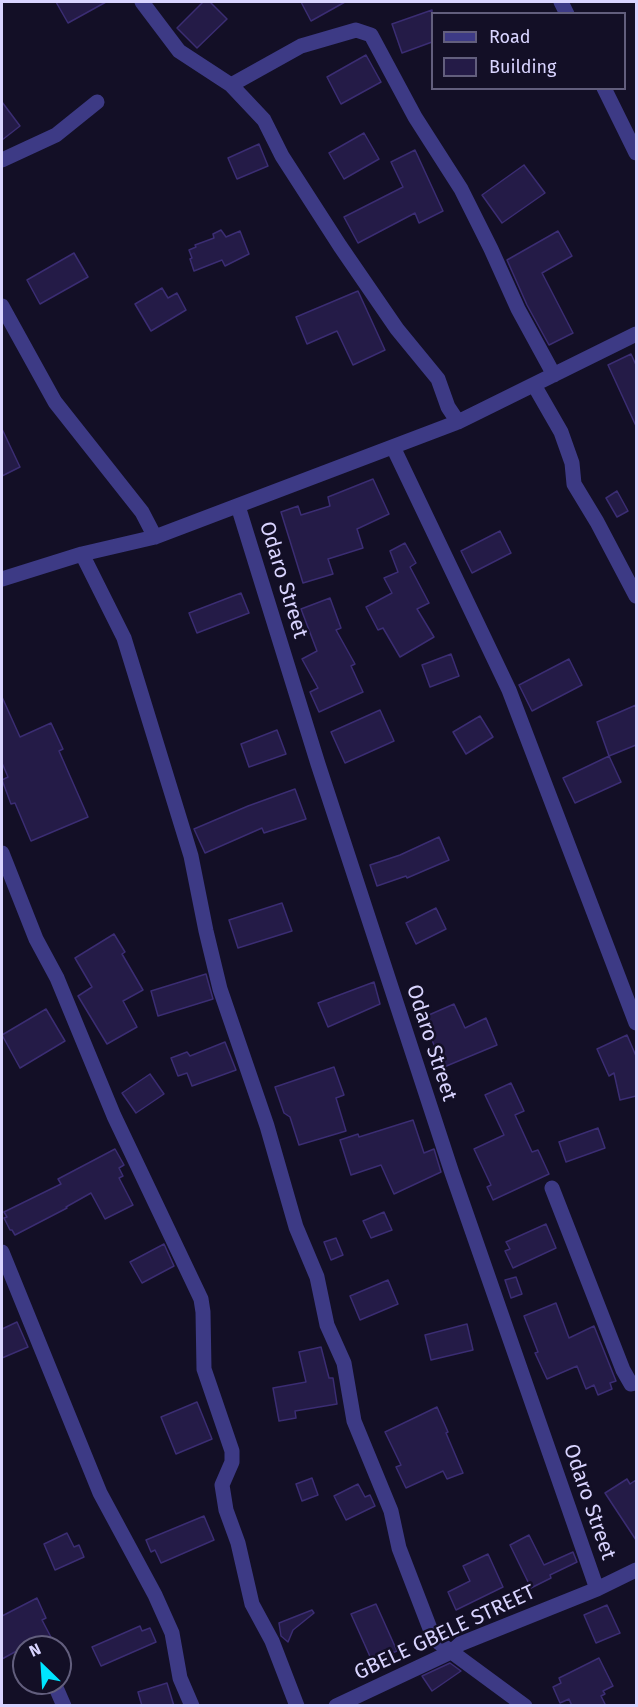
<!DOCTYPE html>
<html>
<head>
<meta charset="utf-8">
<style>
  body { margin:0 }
  #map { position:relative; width:638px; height:1707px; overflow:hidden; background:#130f26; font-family:"Fira Sans",sans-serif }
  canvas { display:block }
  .frame { position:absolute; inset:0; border:3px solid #d9d4ff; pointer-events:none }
  .legend { position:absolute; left:431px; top:12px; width:195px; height:78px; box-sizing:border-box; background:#130f26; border:2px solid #625e7d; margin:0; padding:8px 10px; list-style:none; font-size:18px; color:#d9d4ff }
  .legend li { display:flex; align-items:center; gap:12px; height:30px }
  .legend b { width:30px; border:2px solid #625e7d }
  .north { position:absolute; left:12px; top:1635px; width:60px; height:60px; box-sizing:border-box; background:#130f26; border:2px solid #625e7d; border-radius:50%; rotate:335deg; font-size:16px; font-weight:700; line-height:24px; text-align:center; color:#d9d4ff }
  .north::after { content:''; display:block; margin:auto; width:21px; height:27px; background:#00e5ff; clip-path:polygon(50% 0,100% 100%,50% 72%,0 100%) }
</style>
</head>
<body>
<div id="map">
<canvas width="638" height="1707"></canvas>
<div class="frame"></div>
<ul class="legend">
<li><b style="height:8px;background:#3d3a85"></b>Road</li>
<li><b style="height:16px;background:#241b47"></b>Building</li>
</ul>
<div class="north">N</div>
</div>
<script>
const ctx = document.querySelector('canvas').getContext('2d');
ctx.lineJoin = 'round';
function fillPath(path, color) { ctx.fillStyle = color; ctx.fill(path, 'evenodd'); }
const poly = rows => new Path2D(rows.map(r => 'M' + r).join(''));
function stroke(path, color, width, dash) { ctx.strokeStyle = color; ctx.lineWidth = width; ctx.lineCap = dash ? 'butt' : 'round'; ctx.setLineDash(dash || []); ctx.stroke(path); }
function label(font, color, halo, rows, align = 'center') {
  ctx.font = font + ' "Fira Sans",sans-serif'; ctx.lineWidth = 5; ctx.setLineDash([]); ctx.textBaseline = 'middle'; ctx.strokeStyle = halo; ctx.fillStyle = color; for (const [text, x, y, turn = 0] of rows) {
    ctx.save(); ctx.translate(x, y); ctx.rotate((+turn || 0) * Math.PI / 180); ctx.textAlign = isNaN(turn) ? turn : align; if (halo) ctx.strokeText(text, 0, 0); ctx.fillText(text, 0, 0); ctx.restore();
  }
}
const building = poly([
  [56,2,106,2,68,23,56,2],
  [203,2,210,2,227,19,197,48,177,28,203,2],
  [301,2,345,2,311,21,301,2],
  [432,10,432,42,402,53,392,24,432,10],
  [366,55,381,82,341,104,327,77,366,55],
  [2,102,20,126,2,140,2,102],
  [364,133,379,159,344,179,329,153,364,133],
  [259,144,268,166,237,179,228,158,259,144],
  [415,150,443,211,419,223,415,213,358,243,344,217,403,187,391,162,415,150],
  [524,165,545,193,502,223,482,195,524,165],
  [221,230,226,237,240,231,249,254,225,266,222,260,194,271,190,259,192,258,189,250,196,247,195,245,214,238,213,234,221,230],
  [558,231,572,256,542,273,573,333,549,345,527,305,507,260,558,231],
  [74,253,88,277,40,304,27,280,74,253],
  [162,288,168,298,177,293,186,310,151,331,135,304,162,288],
  [358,291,385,350,353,365,337,331,307,344,296,317,358,291],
  [631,354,636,365,636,426,608,365,631,354],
  [2,429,20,467,2,476,2,429],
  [373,479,389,514,357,529,363,548,328,559,333,574,303,583,281,512,298,506,301,515,330,506,328,497,373,479],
  [617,491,628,511,617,517,606,498,617,491],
  [500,531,511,553,472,573,461,551,500,531],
  [405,543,416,563,410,567,429,603,417,609,434,637,400,657,383,628,378,630,366,607,392,593,384,578,398,572,390,551,405,543],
  [241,593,249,613,197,633,189,613,241,593],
  [330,598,341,628,336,630,355,664,351,666,363,692,319,712,310,692,318,688,302,659,317,651,301,609,330,598],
  [451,654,459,676,430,687,422,665,451,654],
  [569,659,582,685,532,711,519,685,569,659],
  [2,697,20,737,51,723,63,749,59,751,88,817,31,841,15,803,11,804,2,780,8,777,2,763,2,697],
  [636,705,636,745,609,756,597,722,636,705],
  [380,710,394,741,345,763,331,732,380,710],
  [480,716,493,737,466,754,453,732,480,716],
  [277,730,286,754,249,767,241,744,277,730],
  [609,756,621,782,575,803,563,778,609,756],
  [295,789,306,819,264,833,262,828,205,853,194,829,248,806,295,789],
  [439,837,449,860,407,878,406,876,377,886,370,865,400,855,439,837],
  [282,903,292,931,238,948,229,920,282,903],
  [436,908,446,929,416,944,406,923,436,908],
  [114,934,125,952,122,954,143,990,123,1001,137,1027,107,1044,78,996,92,987,75,958,114,934],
  [206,974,213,999,158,1016,151,991,206,974],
  [374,982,380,1004,328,1027,318,1003,374,982],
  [454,1004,465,1028,486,1018,497,1045,444,1067,422,1018,454,1004],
  [46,1009,65,1041,20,1068,2,1035,46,1009],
  [627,1035,636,1056,636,1096,620,1100,614,1073,609,1076,597,1049,627,1035],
  [225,1042,236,1070,192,1086,187,1073,178,1076,171,1058,187,1052,190,1056,225,1042],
  [334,1067,344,1095,336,1098,346,1131,299,1145,290,1117,284,1113,275,1087,334,1067],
  [150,1074,164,1094,136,1113,122,1093,150,1074],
  [511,1083,524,1111,515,1115,532,1152,538,1150,549,1174,493,1200,487,1187,491,1185,474,1149,504,1135,485,1095,511,1083],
  [413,1120,424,1153,434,1149,441,1172,394,1194,381,1165,351,1175,340,1140,358,1134,359,1137,413,1120],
  [598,1128,605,1148,566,1162,559,1142,598,1128],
  [115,1149,124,1165,119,1168,123,1176,119,1178,133,1205,105,1219,91,1193,66,1207,67,1208,15,1235,12,1230,10,1230,4,1218,7,1217,4,1212,61,1184,58,1179,115,1149],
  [384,1212,392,1230,371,1238,363,1221,384,1212],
  [546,1224,556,1248,513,1268,505,1251,510,1249,506,1242,546,1224],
  [336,1238,343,1255,331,1260,324,1242,336,1238],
  [164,1244,174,1266,142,1283,130,1262,164,1244],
  [516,1277,522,1294,511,1298,505,1280,516,1277],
  [388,1280,398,1304,360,1320,350,1296,388,1280],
  [556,1303,569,1338,594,1326,616,1381,610,1383,612,1389,598,1395,594,1385,586,1389,577,1366,547,1379,535,1353,538,1352,524,1316,556,1303],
  [17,1322,28,1347,2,1358,2,1329,17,1322],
  [467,1324,473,1350,431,1360,425,1335,467,1324],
  [321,1347,329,1378,333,1378,337,1404,295,1411,296,1418,279,1421,273,1388,306,1382,299,1352,321,1347],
  [197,1402,212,1439,176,1454,161,1417,197,1402],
  [437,1407,448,1432,446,1433,463,1473,447,1479,443,1471,406,1488,396,1467,401,1465,385,1432,437,1407],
  [312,1478,318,1495,302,1501,296,1484,312,1478],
  [627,1479,630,1484,636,1480,636,1540,605,1493,627,1479],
  [358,1484,365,1497,370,1495,375,1506,346,1520,334,1496,358,1484],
  [204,1516,214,1540,161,1563,155,1550,151,1552,146,1540,204,1516],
  [67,1533,74,1547,79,1545,84,1557,55,1570,44,1544,67,1533],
  [529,1535,544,1565,573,1552,577,1562,550,1575,551,1578,531,1588,510,1545,529,1535],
  [488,1554,503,1587,456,1610,448,1592,470,1581,463,1566,488,1554],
  [37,1598,46,1618,42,1620,53,1641,41,1647,38,1647,35,1641,2,1659,2,1616,37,1598],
  [376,1604,397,1651,372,1661,351,1614,376,1604],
  [607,1605,620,1633,596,1643,584,1615,607,1605],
  [312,1610,314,1613,293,1630,288,1642,281,1636,279,1623,312,1610],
  [140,1626,142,1631,150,1628,156,1642,101,1666,92,1647,140,1626],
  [599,1658,613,1686,603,1691,605,1694,601,1696,606,1706,572,1706,569,1699,560,1703,553,1687,561,1683,559,1678,599,1658],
  [450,1663,461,1671,432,1691,422,1676,450,1663],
  [167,1683,174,1706,142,1706,138,1692,167,1683]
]);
const minor = poly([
  [142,2,179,51,231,85,264,120,282,156,340,246,397,329,438,379,448,407,458,422],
  [561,2,567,14],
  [231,85,301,46,356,30,371,35,415,117,461,189,491,249,518,309,554,375],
  [604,88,636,153],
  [2,160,56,135,97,102],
  [2,306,55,402,142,512,155,537],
  [534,385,561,432,572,463,574,484,597,522,636,596],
  [393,447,509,690,636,1023],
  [238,506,318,764,452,1173,597,1589],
  [82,554,124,638,191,856,206,931,220,989,267,1126,296,1227,317,1277,327,1325,344,1363,354,1421,391,1511,399,1548,434,1639,525,1706],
  [2,579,82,554,155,537,458,422,636,334],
  [2,853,36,939,57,978,114,1116,201,1299,203,1312,204,1369,232,1451,232,1462,222,1485,226,1510,238,1543,252,1604,272,1641,297,1706],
  [552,1188,623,1370,631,1384,636,1383],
  [2,1252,100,1493,155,1595,172,1633,180,1678,192,1706],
  [54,1683,64,1706],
  [336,1706,451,1652,460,1644,597,1589,636,1570]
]);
const streetNames = [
  ["Odaro Street",283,580,73],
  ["Odaro Street",431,1043,72],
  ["Odaro Street",589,1502,71],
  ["GBELE GBELE STREET",445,1633,-25]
];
fillPath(building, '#241b47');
stroke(building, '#3b2d73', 1.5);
stroke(minor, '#3d3a85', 15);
label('21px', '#d9d4ff', '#130f26', streetNames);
</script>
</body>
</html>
